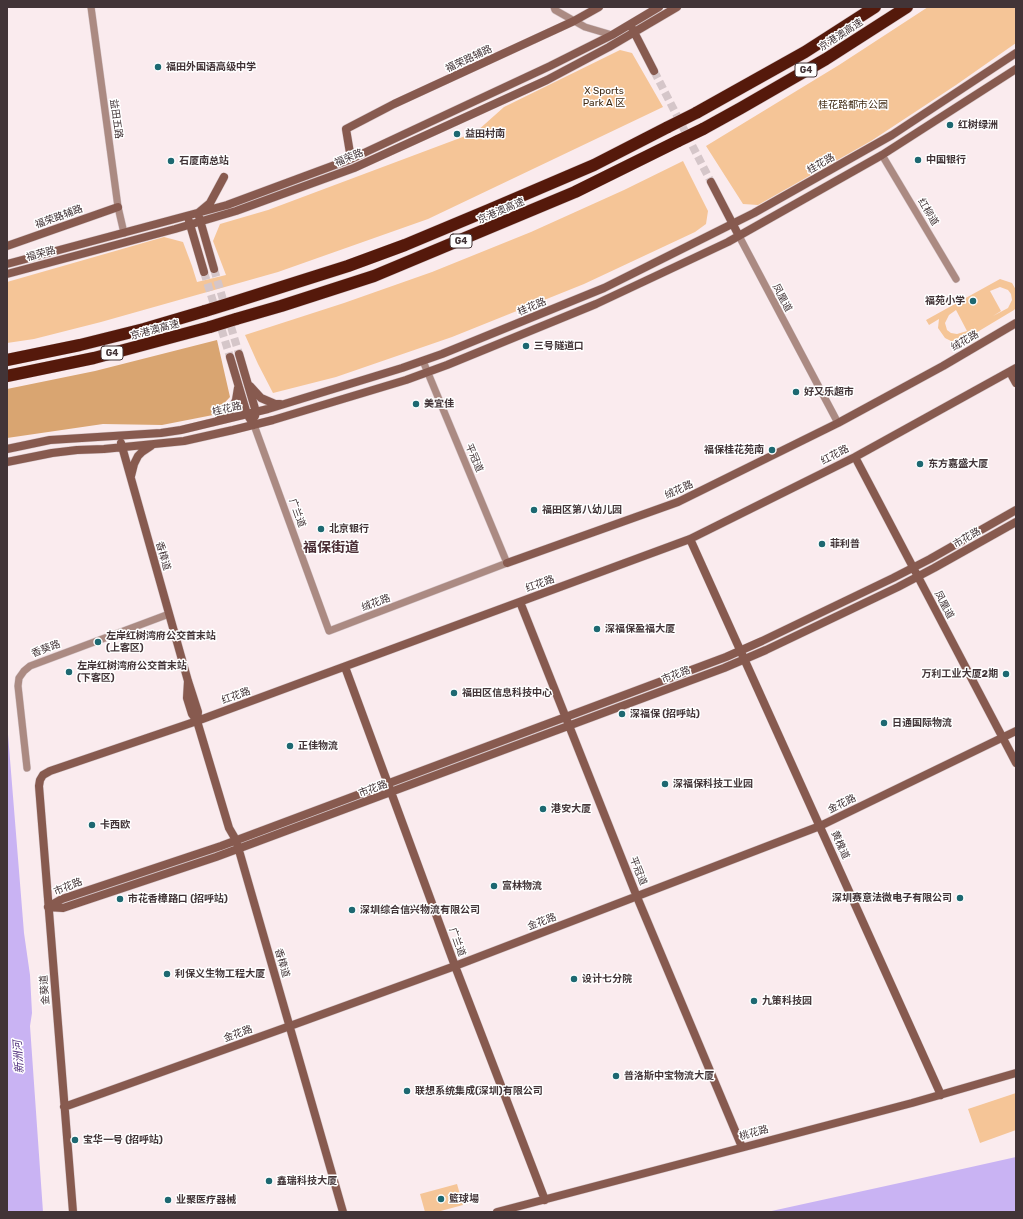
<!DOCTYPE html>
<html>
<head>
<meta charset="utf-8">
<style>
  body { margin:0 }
  #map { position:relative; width:1023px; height:1219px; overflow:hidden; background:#faebee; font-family:Rubik,sans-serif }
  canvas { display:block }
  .frame { position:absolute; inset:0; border:8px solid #423437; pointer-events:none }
</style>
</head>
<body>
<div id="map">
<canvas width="1023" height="1219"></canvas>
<div class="frame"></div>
</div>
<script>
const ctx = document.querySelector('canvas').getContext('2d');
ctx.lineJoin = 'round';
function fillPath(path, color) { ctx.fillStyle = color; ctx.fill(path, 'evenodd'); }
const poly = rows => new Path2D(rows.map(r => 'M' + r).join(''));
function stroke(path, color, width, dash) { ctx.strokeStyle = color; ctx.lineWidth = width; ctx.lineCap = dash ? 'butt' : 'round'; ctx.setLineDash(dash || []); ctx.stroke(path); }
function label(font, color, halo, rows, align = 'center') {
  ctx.font = font + ' Rubik,"Noto Sans SC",sans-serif'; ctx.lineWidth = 3; ctx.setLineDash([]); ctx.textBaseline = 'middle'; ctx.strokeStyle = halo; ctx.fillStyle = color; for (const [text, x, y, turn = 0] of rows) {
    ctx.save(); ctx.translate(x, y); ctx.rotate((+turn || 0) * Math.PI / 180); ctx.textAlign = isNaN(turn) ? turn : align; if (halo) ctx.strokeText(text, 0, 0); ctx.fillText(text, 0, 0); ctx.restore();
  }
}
const green = poly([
  [928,7,1016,7,1016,43,956,85,871,141,758,205,743,204,706,146,839,65],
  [620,50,632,53,663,107,428,219,278,272,101,322,34,339,7,343,7,282,164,237,183,242,192,266,197,282,226,275,213,241,220,224,268,210,476,132,504,107],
  [683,161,708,211,706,224,695,232,584,284,452,337,336,377,273,393,258,364,245,335,344,303,432,272,531,232,624,190],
  [1000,279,1012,283,1016,290,1016,308,1014,310,964,340,951,341,945,338,938,328,939,319,929,325,926,320],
  [1000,287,1008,290,1011,294,1012,300,1008,308,993,316,1001,311,990,291],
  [956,310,967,331,957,334,951,333,947,330,945,323,949,315],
  [1016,1093,1016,1130,980,1143,968,1109],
  [457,1184,463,1205,437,1212,425,1212,420,1194]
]);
const forest = poly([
  [217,340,230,397,213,415,162,425,103,424,7,438,7,389,95,371]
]);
const water = poly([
  [7,722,24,933,30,975,32,1013,30,1026,43,1212,7,1212],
  [1016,1157,1016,1212,767,1212,904,1182]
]);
const secondaryTunnel = poly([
  [654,71,711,182],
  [214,269,239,354],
  [204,272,230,357]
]);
const street = poly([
  [91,7,118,207,124,233],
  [554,7,555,10,585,27,612,35],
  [882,155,956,279],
  [739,236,838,423],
  [254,425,329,631,507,563,423,361],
  [27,768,18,686,19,678,24,671,30,666,169,614]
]);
const secondary = poly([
  [632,28,654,71],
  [351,159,346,129,394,104,574,21,599,7],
  [711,182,739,236],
  [189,221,204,272],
  [7,246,118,207],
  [7,264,227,205,351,159,550,66,612,35,659,7],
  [214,269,198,213,210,203,224,177],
  [7,274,175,229,236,211,354,168,547,80,609,47,677,7],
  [239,354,256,412,255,416],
  [230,357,247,414,254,425],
  [1010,372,1016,383],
  [250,386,261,398,275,404,280,404],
  [219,419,229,412,233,406,236,400,238,388],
  [121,443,188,681,198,712,197,721],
  [7,449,50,440,161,433,181,430,268,409,402,368,442,354,604,288,754,213,892,135,1016,53],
  [855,457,1016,763],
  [7,462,52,453,77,450,104,449,184,441,233,430,273,420,406,380,447,365,596,304,728,242,882,155,1016,69],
  [131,476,134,464,138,456,142,452,151,446],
  [690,539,941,1095],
  [507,563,678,502,838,423,943,366,1016,323],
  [520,602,637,897,742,1147],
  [345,667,455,966,545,1200],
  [188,681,187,698,192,714,197,721,229,828,236,840,343,1212],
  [48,907,62,899,221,846,726,657,762,641,893,578,930,559,1016,510],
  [48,907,63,908,216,857,724,668,766,650,898,587,934,568,1016,522],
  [64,1107,290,1026,455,966,820,826,1016,731],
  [73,1212,39,786,40,780,43,775,50,771,197,721,690,539,855,457,1016,368],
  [497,1212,912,1103,1016,1073]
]);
const highway = poly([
  [696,113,805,52,875,7],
  [703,129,741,108,826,59,907,7],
  [231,303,348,266,405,245,491,209,594,165,668,127],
  [236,319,281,306,374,276,575,192,678,141],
  [7,360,80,345,144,329,205,311],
  [7,376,94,358,210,327]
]);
const highwayBridge = poly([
  [668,127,696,113],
  [678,141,703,129],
  [205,311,231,303],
  [210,327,236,319]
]);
const markers = [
  [158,67,4,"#1d6871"],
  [950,125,4,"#1d6871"],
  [457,134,4,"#1d6871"],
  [918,160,4,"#1d6871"],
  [171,161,4,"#1d6871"],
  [973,301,4,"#1d6871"],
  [526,346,4,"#1d6871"],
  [796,392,4,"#1d6871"],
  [416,404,4,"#1d6871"],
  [772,450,4,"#1d6871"],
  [920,464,4,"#1d6871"],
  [534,510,4,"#1d6871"],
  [321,529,4,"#1d6871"],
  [822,544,4,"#1d6871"],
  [597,629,4,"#1d6871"],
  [98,642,4,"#1d6871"],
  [69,672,4,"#1d6871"],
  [1006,674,4,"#1d6871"],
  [454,693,4,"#1d6871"],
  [622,714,4,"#1d6871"],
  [884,723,4,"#1d6871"],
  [290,746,4,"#1d6871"],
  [665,784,4,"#1d6871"],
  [543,809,4,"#1d6871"],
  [92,825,4,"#1d6871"],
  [494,886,4,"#1d6871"],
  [960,898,4,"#1d6871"],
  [120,899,4,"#1d6871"],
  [352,910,4,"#1d6871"],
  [167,974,4,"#1d6871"],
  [574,979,4,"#1d6871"],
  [754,1001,4,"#1d6871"],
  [616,1076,4,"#1d6871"],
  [407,1091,4,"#1d6871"],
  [75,1140,4,"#1d6871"],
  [269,1181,4,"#1d6871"],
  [441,1199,4,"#1d6871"],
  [168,1200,4,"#1d6871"]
];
const shields = [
  [806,70,22],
  [461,241,22],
  [112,353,22]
];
const shieldNames = [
  ["G4",806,70],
  ["G4",461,241],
  ["G4",112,353]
];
const streetNames = [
  ["京港澳高速",841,35,-33],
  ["福荣路辅路",469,59,-25],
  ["益田五路",116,119,82],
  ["福荣路",349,158,-22],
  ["桂花路",821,164,-30],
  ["京港澳高速",501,211,-23],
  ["红柳道",928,212,59],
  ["福荣路辅路",59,217,-20],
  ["福荣路",41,254,-15],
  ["凤凰道",782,298,62],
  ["桂花路",532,307,-23],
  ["京港澳高速",155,330,-15],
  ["绒花路",965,341,-30],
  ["桂花路",227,409,-13],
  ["红花路",835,455,-27],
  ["平冠道",474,458,67],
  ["绒花路",679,490,-24],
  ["广兰道",297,513,70],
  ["市花路",967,538,-30],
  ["香樟道",163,556,74],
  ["红花路",540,584,-20],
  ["绒花路",376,603,-21],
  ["凤凰道",944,605,62],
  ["香葵路",46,649,-21],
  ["市花路",676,675,-21],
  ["红花路",236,696,-20],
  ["市花路",373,789,-20],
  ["金花路",842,804,-26],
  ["黄槐道",840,845,66],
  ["平冠道",638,871,68],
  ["市花路",68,887,-22],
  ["金花路",542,922,-21],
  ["广兰道",457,942,70],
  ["香樟道",282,963,74],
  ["金葵道",45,990,-94],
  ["金花路",238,1034,-20],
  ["桃花路",754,1133,-15]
];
const poiNames = [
  ["福田外国语高级中学",166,67],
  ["红树绿洲",958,125],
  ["益田村南",465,134],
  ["中国银行",926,160],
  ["石厦南总站",179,161],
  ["福苑小学",965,301,"right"],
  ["三号隧道口",534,346],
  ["好又乐超市",804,392],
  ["美宜佳",424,404],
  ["福保桂花苑南",764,450,"right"],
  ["东方嘉盛大厦",928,464],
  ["福田区第八幼儿园",542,510],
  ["北京银行",329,529],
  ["菲利普",830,544],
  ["深福保盈福大厦",605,629],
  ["左岸红树湾府公交首末站",106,636],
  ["(上客区)",106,648],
  ["左岸红树湾府公交首末站",77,666],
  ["(下客区)",77,678],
  ["万利工业大厦2期",998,674,"right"],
  ["福田区信息科技中心",462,693],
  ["深福保 (招呼站)",630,714],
  ["日通国际物流",892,723],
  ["正佳物流",298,746],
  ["深福保科技工业园",673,784],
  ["港安大厦",551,809],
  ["卡西欧",100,825],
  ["富林物流",502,886],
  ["深圳赛意法微电子有限公司",952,898,"right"],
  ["市花香樟路口 (招呼站)",128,899],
  ["深圳综合信兴物流有限公司",360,910],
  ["利保义生物工程大厦",175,974],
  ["设计七分院",582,979],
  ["九策科技园",762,1001],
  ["普洛斯中宝物流大厦",624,1076],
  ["联想系统集成(深圳)有限公司",415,1091],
  ["宝华一号 (招呼站)",83,1140],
  ["鑫瑞科技大厦",277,1181],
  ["籃球場",449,1199],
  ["业聚医疗器械",176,1200]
];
const parkNames = [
  ["X Sports",604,91],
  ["Park A 区",604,103],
  ["桂花路都市公园",853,105]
];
const waterNames = [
  ["新洲河",19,1057,-94]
];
const districtNames = [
  ["福保街道",331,548]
];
fillPath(green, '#f5c597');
fillPath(forest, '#d9a571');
fillPath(water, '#c9b3f3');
stroke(secondaryTunnel, '#d5c6c9', 8, [8, 4]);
stroke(street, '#d5c6c9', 8);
stroke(secondary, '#d5c6c9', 9);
stroke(highway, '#d5c6c9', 13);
stroke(street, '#ab8a82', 7);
stroke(secondary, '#875a4f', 8);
stroke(highway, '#55190b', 12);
stroke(highwayBridge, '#d5c6c9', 13, []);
stroke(highwayBridge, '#55190b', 12);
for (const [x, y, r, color] of markers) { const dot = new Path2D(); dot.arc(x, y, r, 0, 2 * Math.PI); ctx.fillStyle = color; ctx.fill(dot); stroke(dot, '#fff', 1.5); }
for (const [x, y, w] of shields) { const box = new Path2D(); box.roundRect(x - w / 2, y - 7, w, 14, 3); ctx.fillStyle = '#fff'; ctx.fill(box); stroke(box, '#423437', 1); }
label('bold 9px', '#423437', null, shieldNames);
label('10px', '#423437', '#fff', streetNames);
label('bold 10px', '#423437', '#fff', poiNames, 'left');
label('10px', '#412b14', '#fff', parkNames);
label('italic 11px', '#53347e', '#fff', waterNames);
label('bold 14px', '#4b2f36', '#fff', districtNames);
</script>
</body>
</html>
